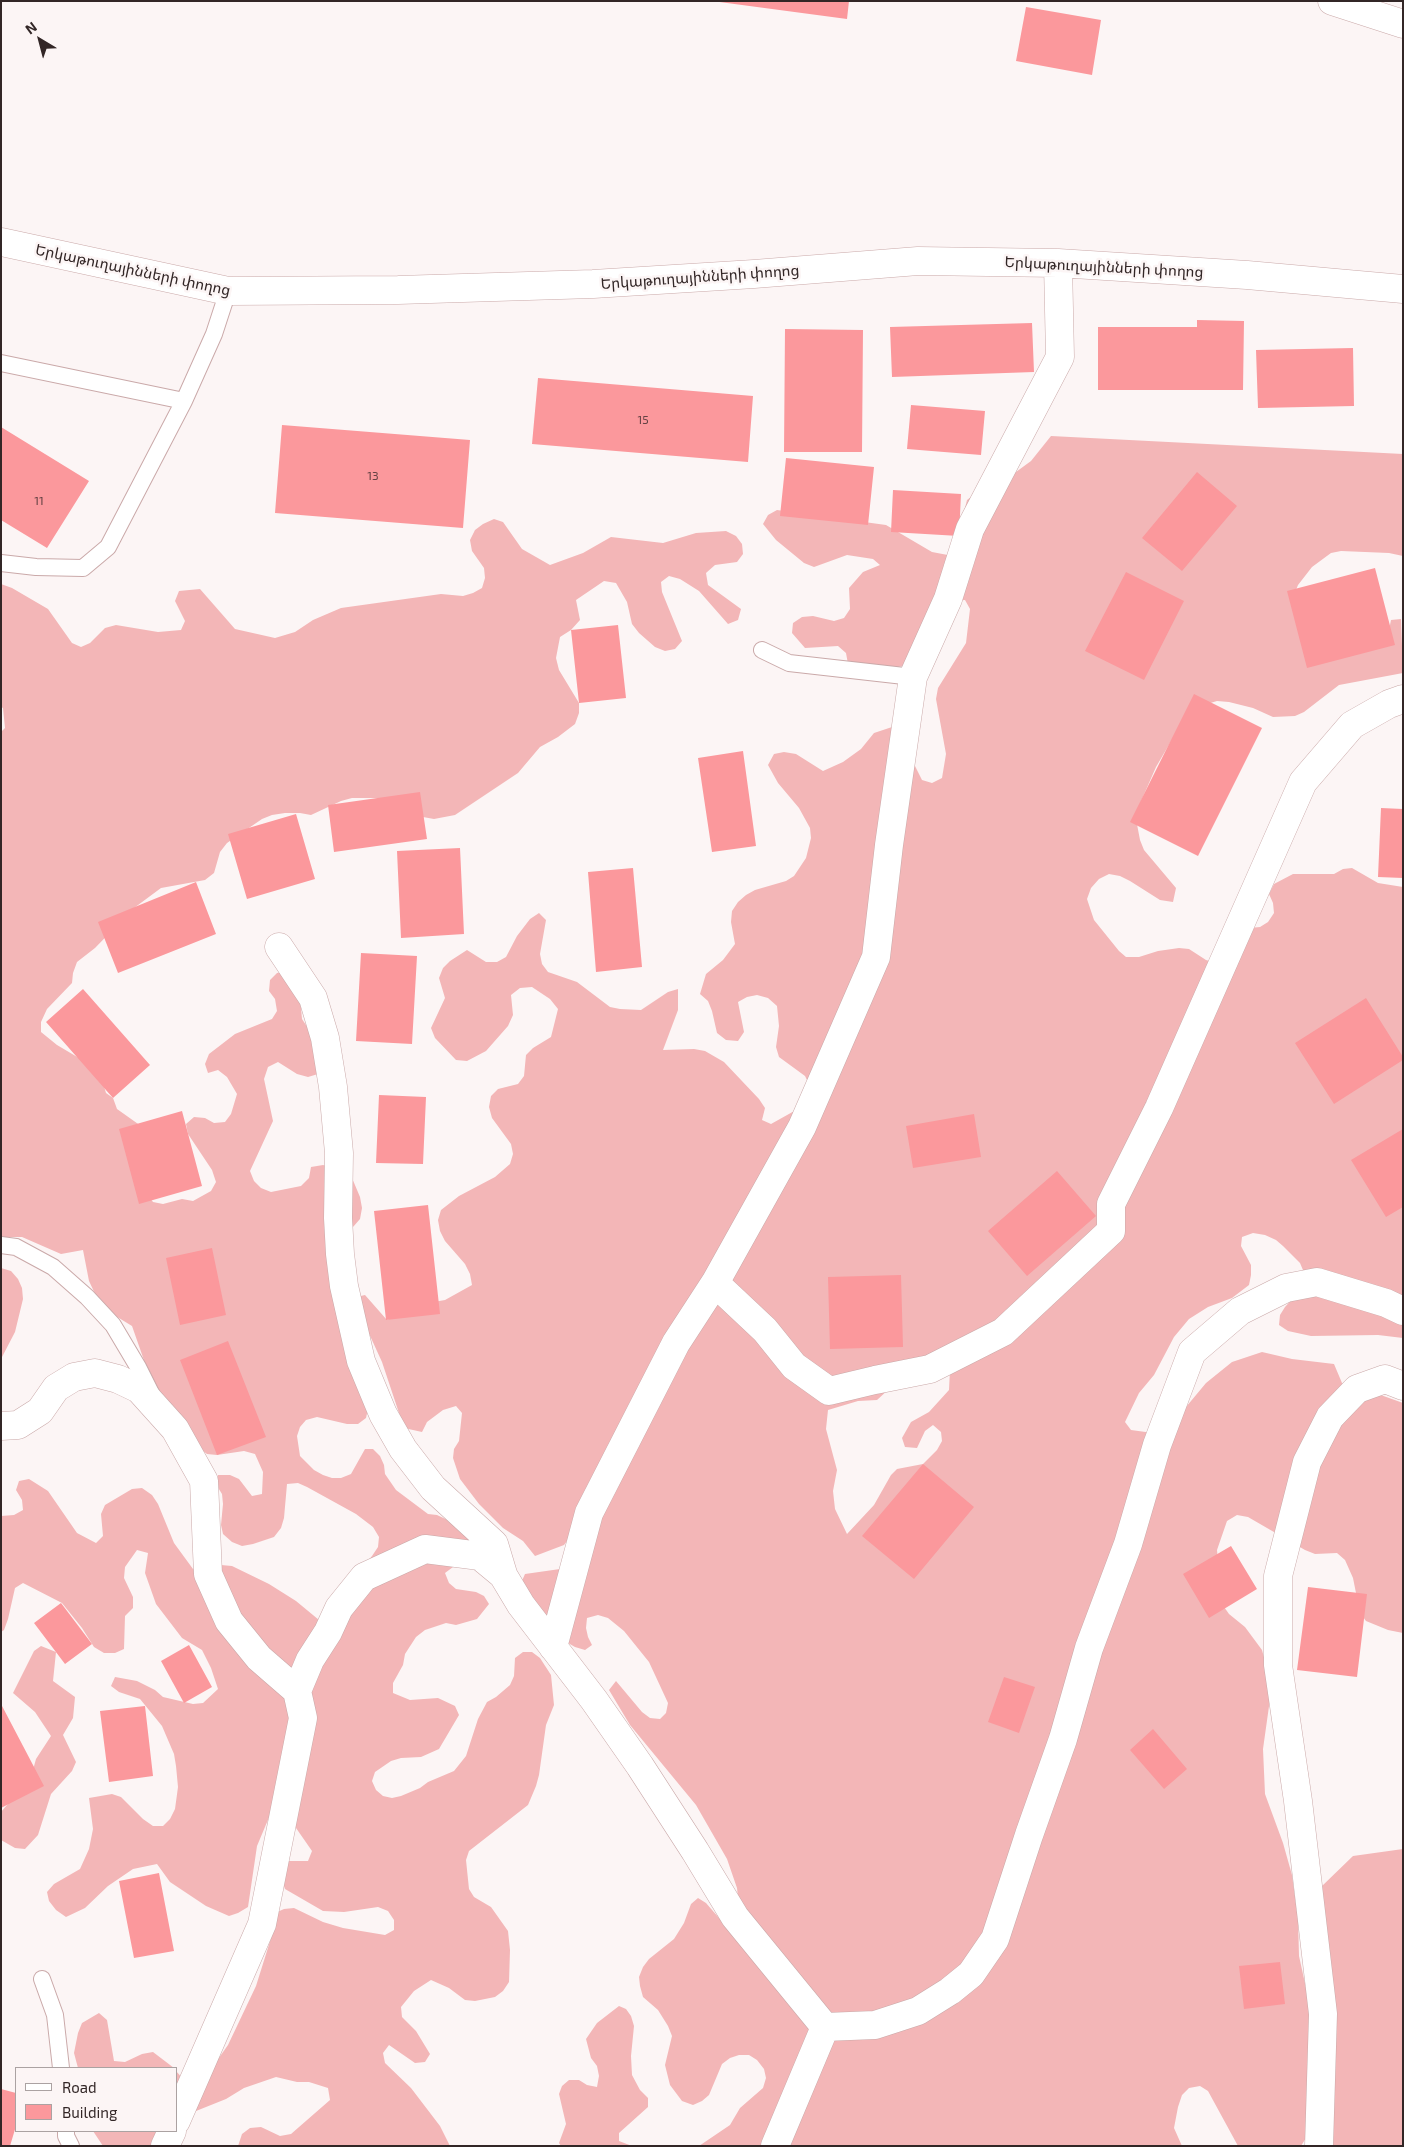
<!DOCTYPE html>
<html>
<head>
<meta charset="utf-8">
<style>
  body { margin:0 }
  #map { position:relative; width:1404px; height:2147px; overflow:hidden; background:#fcf5f5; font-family:"Exo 2",sans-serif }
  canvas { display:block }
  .frame { position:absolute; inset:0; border:2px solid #322626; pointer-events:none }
  .legend { position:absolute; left:15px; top:2067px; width:162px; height:65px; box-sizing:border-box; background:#fcf5f5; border:1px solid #aba2a2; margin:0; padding:6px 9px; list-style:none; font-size:15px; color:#322626 }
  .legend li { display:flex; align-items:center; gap:10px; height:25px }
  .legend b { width:25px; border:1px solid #aba2a2 }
  .north { position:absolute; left:15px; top:15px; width:50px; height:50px; -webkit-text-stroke:4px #fcf5f5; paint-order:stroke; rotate:323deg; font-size:14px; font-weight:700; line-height:20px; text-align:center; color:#322626 }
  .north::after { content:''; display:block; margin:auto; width:18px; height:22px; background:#322626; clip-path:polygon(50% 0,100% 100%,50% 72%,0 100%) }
</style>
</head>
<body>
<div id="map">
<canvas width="1404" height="2147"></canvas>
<div class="frame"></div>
<ul class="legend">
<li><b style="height:6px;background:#fff"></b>Road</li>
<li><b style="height:14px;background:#fb989c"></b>Building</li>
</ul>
<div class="north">N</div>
</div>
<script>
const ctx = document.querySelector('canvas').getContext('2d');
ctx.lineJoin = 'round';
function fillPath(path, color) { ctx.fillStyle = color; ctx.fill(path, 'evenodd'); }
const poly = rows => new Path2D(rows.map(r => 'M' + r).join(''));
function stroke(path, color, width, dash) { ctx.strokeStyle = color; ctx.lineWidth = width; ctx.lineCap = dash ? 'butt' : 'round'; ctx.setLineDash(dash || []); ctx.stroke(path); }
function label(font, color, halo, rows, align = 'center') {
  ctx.font = font + ' "Exo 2","Noto Sans Armenian",sans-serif'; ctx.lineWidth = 5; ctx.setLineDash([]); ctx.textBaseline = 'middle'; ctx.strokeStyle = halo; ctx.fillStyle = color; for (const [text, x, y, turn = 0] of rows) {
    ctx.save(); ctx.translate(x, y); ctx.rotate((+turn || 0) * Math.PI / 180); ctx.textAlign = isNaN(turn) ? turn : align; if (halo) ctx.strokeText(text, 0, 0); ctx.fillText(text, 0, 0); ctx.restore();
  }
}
const forest = poly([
  [1051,436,1403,454,1403,556,1389,553,1341,551,1331,553,1312,567,1298,585,1294,595,1389,630,1391,620,1401,619,1403,673,1339,685,1304,712,1295,716,1273,717,1253,708,1229,702,1217,701,1207,704,1181,724,1156,767,1138,808,1136,819,1140,840,1144,850,1176,888,1173,902,1160,900,1130,881,1120,876,1109,874,1099,879,1091,888,1087,899,1094,920,1119,951,1126,957,1139,957,1158,951,1179,948,1189,949,1206,960,1216,963,1239,929,1260,927,1268,922,1274,913,1273,903,1269,894,1274,884,1293,874,1334,874,1343,869,1352,868,1378,883,1403,887,1403,1338,1378,1335,1311,1336,1288,1331,1279,1325,1280,1315,1285,1307,1308,1282,1300,1263,1283,1246,1276,1240,1265,1235,1253,1233,1242,1237,1241,1246,1251,1265,1251,1275,1249,1285,1232,1298,1208,1307,1189,1319,1174,1337,1154,1375,1139,1393,1125,1422,1131,1430,1153,1433,1186,1407,1206,1383,1232,1362,1262,1352,1292,1359,1334,1364,1342,1383,1351,1388,1378,1394,1403,1403,1403,1633,1388,1630,1366,1621,1360,1613,1353,1578,1345,1560,1337,1553,1315,1554,1305,1550,1248,1517,1237,1515,1227,1521,1217,1550,1222,1604,1229,1614,1245,1627,1262,1650,1265,1661,1271,1692,1263,1749,1265,1794,1283,1843,1292,1875,1298,1919,1299,1956,1308,1997,1322,1886,1353,1856,1403,1849,1403,2146,1320,2146,1309,2133,1301,2146,1238,2146,1208,2091,1200,2086,1189,2088,1182,2095,1178,2107,1174,2128,1182,2146,699,2146,730,2125,740,2108,763,2088,766,2078,764,2069,757,2060,749,2055,739,2055,730,2058,722,2064,709,2095,702,2101,693,2105,682,2101,670,2085,665,2065,672,2036,668,2026,658,2010,643,1997,640,1986,639,1977,643,1967,649,1959,674,1939,684,1923,691,1904,698,1898,706,1903,719,1918,727,1920,739,1907,737,1888,727,1859,696,1805,630,1725,609,1690,616,1681,642,1712,650,1718,660,1719,666,1713,668,1703,649,1662,624,1631,608,1618,598,1615,587,1618,586,1628,588,1637,592,1645,585,1650,575,1647,568,1643,550,1625,521,1583,525,1574,560,1569,571,1536,564,1545,535,1556,523,1541,503,1528,479,1504,460,1479,453,1458,454,1449,459,1441,462,1413,456,1406,443,1410,427,1422,422,1432,404,1428,382,1362,366,1327,368,1409,366,1418,358,1424,347,1424,317,1417,306,1420,300,1427,297,1436,300,1456,314,1470,323,1475,332,1478,341,1478,351,1474,365,1449,373,1449,380,1456,384,1465,385,1474,396,1490,428,1514,437,1515,454,1523,484,1548,472,1562,453,1567,445,1573,449,1583,456,1589,476,1592,484,1596,489,1604,477,1619,456,1625,446,1623,425,1630,416,1637,405,1654,403,1665,393,1683,393,1693,410,1700,438,1698,455,1706,459,1715,439,1749,421,1757,401,1758,391,1761,375,1772,372,1781,376,1790,383,1796,392,1798,401,1796,420,1788,428,1782,454,1771,466,1756,478,1719,487,1702,496,1697,510,1685,514,1676,515,1658,523,1652,532,1652,540,1658,551,1675,554,1705,546,1725,539,1775,536,1786,528,1805,469,1851,466,1860,469,1889,474,1897,491,1907,508,1931,510,1950,509,1982,503,1991,495,1997,475,2001,465,2000,449,1988,431,1980,414,1991,401,2007,402,2017,416,2031,430,2054,425,2062,415,2063,389,2045,383,2053,385,2063,411,2088,440,2126,450,2146,238,2146,242,2134,250,2128,261,2127,280,2136,291,2134,330,2100,328,2088,309,2082,297,2082,276,2077,244,2088,226,2099,196,2111,187,2118,165,2146,103,2146,93,2131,176,2131,176,2071,184,2080,216,2062,228,2045,256,1986,272,1935,275,1913,284,1909,294,1908,323,1922,343,1928,385,1935,394,1930,394,1920,388,1911,378,1907,344,1912,323,1911,285,1889,282,1880,288,1861,308,1861,312,1851,287,1815,278,1810,270,1815,257,1846,248,1907,238,1913,229,1916,206,1906,170,1882,157,1864,133,1869,108,1886,85,1908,66,1917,56,1910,49,1901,47,1892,54,1884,80,1869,89,1849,93,1829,89,1798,112,1794,121,1797,143,1819,153,1826,163,1826,170,1819,175,1809,178,1787,176,1766,174,1754,162,1726,140,1699,119,1692,111,1686,115,1677,137,1681,155,1690,163,1697,193,1704,203,1703,218,1689,211,1668,202,1650,182,1638,156,1604,145,1573,148,1553,137,1550,125,1567,124,1578,133,1597,133,1608,125,1616,124,1649,115,1653,104,1653,94,1647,82,1628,62,1603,23,1583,15,1588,8,1619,4,1630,1,1632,1,1516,14,1515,23,1510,22,1500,16,1490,19,1481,29,1479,48,1491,77,1533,96,1543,103,1536,101,1514,105,1505,132,1489,142,1488,152,1495,158,1504,174,1543,193,1569,202,1571,221,1565,232,1566,269,1584,296,1601,319,1620,372,1556,378,1547,379,1537,373,1527,356,1514,307,1487,298,1483,287,1484,284,1518,281,1528,274,1537,253,1544,242,1546,232,1542,223,1534,221,1525,223,1504,222,1494,217,1486,218,1475,230,1475,239,1479,252,1496,262,1494,263,1472,255,1454,244,1451,217,1455,207,1454,198,1447,153,1386,132,1326,114,1315,98,1300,89,1281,83,1250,61,1254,22,1237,1,1237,1,732,5,728,3,708,1,707,1,584,12,588,48,609,72,643,81,647,90,643,105,628,116,625,158,632,181,630,185,621,175,601,179,591,200,589,235,629,275,638,295,632,313,620,341,608,441,594,463,596,473,593,482,588,485,578,484,568,472,551,470,540,475,530,483,524,494,519,503,522,522,549,550,565,583,553,611,537,663,543,696,533,726,531,736,536,742,544,743,554,737,562,715,565,706,573,708,585,741,609,738,620,728,624,699,591,680,579,669,576,661,582,662,592,682,641,675,649,665,651,655,647,639,633,632,624,627,602,616,583,604,581,576,600,580,620,571,630,560,637,556,658,559,670,579,703,579,713,575,724,558,737,540,747,518,773,455,815,434,819,423,817,385,799,374,798,352,798,341,801,311,815,300,813,285,813,272,815,262,819,227,843,220,852,214,873,205,880,161,888,134,908,95,948,77,962,73,973,72,983,47,1009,41,1022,41,1032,57,1045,84,1061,103,1083,106,1093,113,1098,117,1109,141,1126,147,1194,153,1202,163,1204,182,1199,193,1201,211,1191,216,1182,212,1170,188,1134,186,1124,194,1117,205,1118,214,1123,225,1122,231,1114,237,1094,227,1077,218,1070,208,1073,205,1064,209,1054,235,1034,272,1019,277,1011,275,999,269,991,270,980,277,973,288,971,300,997,302,1019,319,1045,318,1074,308,1077,297,1074,278,1062,268,1067,264,1079,273,1121,250,1171,254,1181,261,1188,271,1192,301,1186,309,1178,311,1167,323,1165,334,1168,352,1178,360,1197,362,1208,360,1219,353,1227,342,1229,356,1297,365,1295,387,1320,422,1304,445,1300,472,1285,470,1274,465,1264,445,1241,440,1231,438,1220,441,1210,459,1196,495,1177,510,1164,513,1154,511,1144,492,1118,489,1107,491,1096,498,1089,518,1084,524,1076,526,1055,533,1048,551,1037,558,1009,550,999,532,987,520,988,511,995,513,1015,508,1026,486,1051,467,1061,456,1060,435,1038,431,1028,445,998,439,978,443,968,450,961,467,950,486,962,497,962,506,957,517,936,530,919,539,913,546,920,540,954,542,964,548,972,577,982,610,1007,620,1009,641,1010,668,992,678,989,678,1010,663,1050,694,1049,705,1051,724,1062,759,1099,765,1108,762,1120,771,1124,805,1105,810,1086,805,1076,779,1057,776,1047,779,1026,777,1006,768,998,757,995,747,997,738,1002,744,1032,738,1041,726,1040,717,1033,712,1011,708,1001,700,994,706,974,723,960,735,944,731,922,732,911,738,902,746,895,755,890,786,881,794,876,806,858,811,838,810,828,799,808,778,783,768,765,774,754,784,752,796,754,823,771,843,762,861,749,874,733,895,726,922,780,932,783,942,778,946,754,936,699,938,688,966,643,970,609,965,600,954,601,910,665,865,672,848,664,846,653,838,646,805,648,792,633,793,623,802,617,813,616,834,621,844,618,850,609,849,588,863,572,880,565,873,559,847,555,814,567,804,563,776,540,763,524,768,515,777,510,886,525,932,552,953,556,967,500,983,488,1005,480,1031,461],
  [950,1370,949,1390,929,1412,911,1422,902,1438,905,1447,917,1448,925,1431,933,1425,941,1432,942,1441,937,1450,923,1464,897,1469,891,1475,874,1505,847,1534,835,1509,833,1491,837,1470,826,1429,828,1410,858,1401,877,1400,900,1379],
  [1,1268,11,1271,18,1279,22,1288,23,1299,15,1332,1,1359],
  [41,1646,56,1652,53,1681,75,1697,73,1718,63,1735,76,1762,72,1771,51,1794,38,1835,25,1849,15,1848,1,1840,1,1812,31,1777,36,1759,51,1736,35,1712,13,1693,34,1651],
  [619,2006,626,2009,631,2016,634,2026,631,2056,632,2075,640,2090,648,2098,648,2107,619,2133,619,2141,632,2146,561,2146,559,2143,566,2124,559,2094,562,2086,569,2080,579,2080,587,2085,597,2087,599,2076,597,2066,591,2058,586,2039,597,2023],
  [99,2013,107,2020,114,2061,125,2062,142,2054,153,2052,174,2068,78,2068,74,2053,78,2033,82,2023]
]);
const building = poly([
  [712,1,849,1,847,19],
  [1026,7,1101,20,1092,75,1016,61],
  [1197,320,1244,321,1243,390,1098,390,1098,327,1197,327],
  [1032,323,1034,372,892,377,890,327],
  [785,329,863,330,862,452,784,452],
  [1353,348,1354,406,1258,408,1256,350],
  [538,378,753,396,748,462,532,444],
  [911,405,985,411,981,455,907,449],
  [282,425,470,440,463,528,275,513],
  [1,427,89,481,47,548,1,520],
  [786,458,874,467,868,525,780,516],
  [1197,472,1237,506,1182,571,1142,538],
  [893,490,961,494,959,536,891,532],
  [1375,568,1395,645,1307,668,1287,591],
  [1126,572,1184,601,1144,680,1085,651],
  [618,625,626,698,579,703,571,630],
  [1194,694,1262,728,1198,856,1130,822],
  [743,751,756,846,712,852,698,758],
  [420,792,427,839,334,852,328,805],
  [1381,808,1403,809,1403,878,1378,877],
  [296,814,315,879,247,899,228,834],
  [460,848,464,934,401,938,397,851],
  [633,868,642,967,596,972,588,872],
  [196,882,216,934,118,973,98,922],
  [361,953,417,956,412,1044,356,1041],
  [83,989,150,1065,113,1098,46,1022],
  [1366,998,1403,1057,1403,1060,1334,1104,1295,1043],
  [379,1095,426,1097,423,1164,376,1163],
  [182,1111,202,1186,139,1204,119,1129],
  [974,1114,981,1157,913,1168,906,1126],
  [1403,1129,1403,1207,1386,1217,1351,1160],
  [1057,1171,1096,1216,1027,1276,988,1231],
  [428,1205,440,1314,386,1320,374,1211],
  [212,1248,226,1315,180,1325,166,1258],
  [901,1275,903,1347,830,1349,828,1277],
  [228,1341,266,1437,217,1455,180,1360],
  [923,1464,974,1507,914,1579,862,1536],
  [1231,1546,1257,1589,1209,1618,1183,1574],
  [1308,1587,1367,1594,1357,1677,1297,1670],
  [61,1603,92,1644,65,1664,34,1623],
  [189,1645,212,1687,184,1703,161,1661],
  [1004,1677,1035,1687,1019,1733,988,1722],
  [1,1704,44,1786,1,1808],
  [145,1706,153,1776,109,1782,100,1711],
  [1153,1729,1187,1769,1164,1789,1130,1750],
  [159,1873,174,1951,134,1958,119,1881],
  [1280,1962,1285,2004,1244,2009,1239,1966],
  [1,2089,16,2093,16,2126,10,2146,1,2146]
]);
const service = poly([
  [1,363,184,401,214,334,228,291],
  [1,563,36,567,83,568,108,547,184,401],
  [762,650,789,663,913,677],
  [1,1245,16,1247,53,1267,87,1297,113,1325,138,1367,152,1395],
  [42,1979,55,2015,61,2068],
  [66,2131,66,2136,71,2146]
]);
const minor = poly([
  [1332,1,1403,24],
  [1,242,228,291,398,290,593,284,754,274,918,261,1058,263,1247,275,1403,289],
  [279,947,313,998,325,1038,333,1087,339,1153,338,1218,340,1254,344,1286,361,1361,383,1414,403,1449,433,1488,494,1544,503,1574],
  [715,1283,765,1330,794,1366,829,1391,875,1380,930,1369,1003,1332,1111,1231,1111,1204,1159,1108,1303,782,1352,725,1389,704,1403,699],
  [1,1426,18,1425,40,1411,56,1388,74,1377,95,1373,118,1379,139,1389,175,1429,204,1481,208,1574,229,1621,259,1658,297,1691],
  [553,1647,589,1513,676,1343,715,1283,802,1127,876,957,889,845,913,677,948,599,970,529,1060,357,1058,263],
  [825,2027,875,2025,918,2011,950,1991,971,1974,995,1939,1029,1835,1063,1739,1089,1648,1128,1544,1157,1445,1192,1352,1240,1311,1286,1288,1317,1282,1386,1303,1403,1311],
  [176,2121,262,1924,303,1718,297,1691,310,1660,328,1632,339,1608,364,1577,425,1549,480,1556,503,1575,521,1605,594,1700,640,1766,695,1851,735,1917,825,2027],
  [165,2146,172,2131],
  [775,2146,825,2027],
  [1319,2146,1323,2014,1298,1801,1278,1665,1278,1576,1307,1462,1330,1417,1357,1389,1385,1379,1403,1386]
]);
const numberNames = [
  ["15",643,420],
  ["13",373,476],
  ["11",39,501]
];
const streetNames = [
  ["Երկաթուղայինների փողոց",1104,267,3],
  ["Երկաթուղայինների փողոց",133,270,12],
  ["Երկաթուղայինների փողոց",700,277,-4]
];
fillPath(forest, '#f3b6b7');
fillPath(building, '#fb989c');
stroke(service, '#caa9a9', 18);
stroke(minor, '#caa9a9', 29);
stroke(service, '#fff', 16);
stroke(minor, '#fff', 28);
label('12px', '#644244', null, numberNames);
label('15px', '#322626', '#fcf5f5', streetNames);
</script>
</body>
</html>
